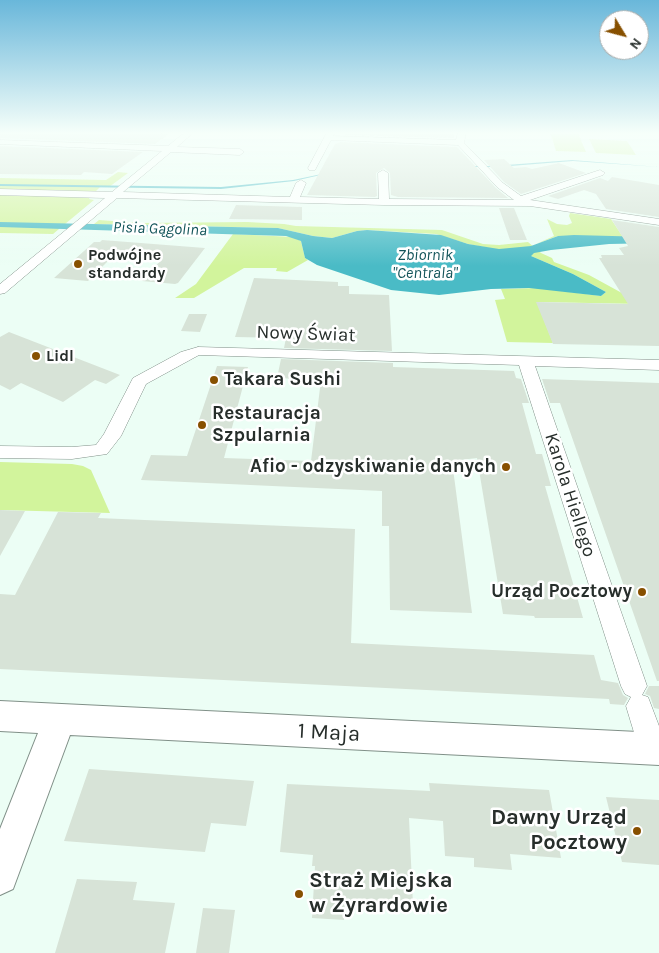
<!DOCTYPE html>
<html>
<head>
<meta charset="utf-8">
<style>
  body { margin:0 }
  #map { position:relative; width:659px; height:953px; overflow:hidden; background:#ecfef5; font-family:Karla,sans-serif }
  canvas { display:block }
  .north { position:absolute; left:599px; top:10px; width:50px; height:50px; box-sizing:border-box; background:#fff; border:1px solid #a9abaa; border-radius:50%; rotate:127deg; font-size:14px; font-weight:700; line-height:20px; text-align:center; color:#272e2b }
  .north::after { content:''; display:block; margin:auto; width:18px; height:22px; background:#875000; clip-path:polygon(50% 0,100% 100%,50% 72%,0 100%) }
</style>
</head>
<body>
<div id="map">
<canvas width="659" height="953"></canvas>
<div class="north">N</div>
</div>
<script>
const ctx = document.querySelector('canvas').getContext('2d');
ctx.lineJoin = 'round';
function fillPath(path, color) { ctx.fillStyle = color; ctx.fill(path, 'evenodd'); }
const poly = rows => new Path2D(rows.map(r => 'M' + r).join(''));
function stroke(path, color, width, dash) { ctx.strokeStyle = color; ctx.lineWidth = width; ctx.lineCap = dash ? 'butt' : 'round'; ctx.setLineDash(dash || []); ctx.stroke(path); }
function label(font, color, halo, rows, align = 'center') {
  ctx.font = font + ' Karla,sans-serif'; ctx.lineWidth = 5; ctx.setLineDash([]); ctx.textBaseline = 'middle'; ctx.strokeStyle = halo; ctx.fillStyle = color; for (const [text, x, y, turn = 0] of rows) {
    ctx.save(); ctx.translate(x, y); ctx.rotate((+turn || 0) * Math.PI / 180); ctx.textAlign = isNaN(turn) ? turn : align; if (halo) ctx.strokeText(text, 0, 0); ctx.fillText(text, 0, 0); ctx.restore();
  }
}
const green = poly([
  [550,132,578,133,586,152,556,151],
  [589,139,627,141,636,155,596,153],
  [118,172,128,173,109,187,100,187,94,193,0,191,0,178,106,180],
  [0,195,90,197,89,199,94,200,53,234,0,233],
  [570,213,611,219,623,237,558,236,536,244,554,236,547,219,557,224,567,225,572,223,569,216],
  [99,220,140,223,247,222,284,224,296,226,442,230,483,244,499,245,528,242,541,253,552,258,554,262,589,275,642,304,537,302,553,343,507,342,495,300,505,299,501,289,538,288,601,296,606,292,573,274,531,256,468,244,436,234,367,230,357,231,332,238,313,236,278,228,94,224],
  [233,234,293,237,301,241,305,258,308,260,287,272,276,271,277,268,244,268,194,298,175,298,196,284],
  [0,462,72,464,83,466,91,470,110,513,0,510]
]);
const water = poly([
  [572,160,659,167,573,161,498,167,356,167,294,181,221,189,0,186,0,184,221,187,293,180,360,166,493,166],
  [0,222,278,228,313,236,332,238,357,231,367,230,441,235,468,244,499,249,531,246,558,236,574,235,650,237,659,243,609,244,551,250,534,253,531,256,573,274,606,292,601,296,529,288,491,289,439,295,391,290,317,265,305,258,301,241,286,236,0,227]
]);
const building = poly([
  [0,132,146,132,169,134,155,144,0,138],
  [347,132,454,132,454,138,345,135],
  [340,142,457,147,496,188,508,198,398,197,391,195,390,173,384,168,376,173,377,196,375,197,307,195,335,144],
  [0,146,143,152,112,174,84,172,81,175,0,174],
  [504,159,514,168,526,167,532,169,559,163,586,173,521,194,504,182,484,160],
  [612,177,659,185,659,217,606,209,596,194,584,190,558,199,548,196,600,178,608,181],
  [236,205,302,207,302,220,229,219],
  [499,208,514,208,527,240,510,240],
  [612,220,659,227,659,346,553,344,536,302,628,304,599,258,602,258,601,255,624,255,619,248,628,246],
  [102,240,205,248,178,283,175,284,142,281,161,260,113,256,88,281,54,278,94,242,100,242],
  [254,278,338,282,338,286,349,286,349,294,389,295,392,351,284,348,286,338,235,337],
  [189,314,207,314,200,332,181,331],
  [9,332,120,375,106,384,95,380,63,402,21,383,10,390,0,385,0,337],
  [281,359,393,363,393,367,514,371,516,378,521,379,529,403,522,403,536,454,542,454,551,486,545,486,583,618,535,618,534,616,503,614,477,458,452,461,472,613,390,610,389,526,382,526,382,491,141,480,151,455,187,456,217,366,248,367,224,458,311,461,321,380,277,378],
  [542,379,659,383,659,681,657,681,560,403,550,403],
  [0,510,25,511,0,556],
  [58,512,101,513,98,518,355,529,351,643,594,655,601,680,618,683,623,695,628,698,624,705,610,704,609,699,0,669,0,594,15,595],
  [649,686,659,686,659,709,654,708,650,696,645,694],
  [89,769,254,781,246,826,211,823,205,852,64,841],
  [429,783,549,790,561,858,510,854,512,870,474,867,474,858,445,856,443,821,409,818,413,905,345,900,344,920,312,918,315,866,312,866,313,855,280,852,287,784,430,791],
  [606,797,659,800,659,865,622,862],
  [77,879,137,882,133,900,175,903,165,953,55,953],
  [203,908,235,910,229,953,196,953]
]);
const minor = poly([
  [185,132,194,132,177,147,240,149,244,152,240,155,171,152,123,192,290,197,296,183,301,180,306,183,300,197,379,199,378,173,383,170,388,173,389,199,514,200,497,187,458,145,331,140,315,170,309,170,308,168,327,132,335,132,333,136,456,140,458,132,466,132,464,143,503,183,521,196,600,170,605,173,603,175,530,200,659,219,659,225,530,206,384,205,117,198,5,293,0,294,0,284,105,198,0,195,0,189,112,192,162,151,0,144,0,140,168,146,185,132],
  [198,347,659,360,659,370,535,366,647,686,642,695,648,697,659,726,659,760,653,763,643,759,639,749,626,706,631,697,625,694,621,686,519,365,199,355,146,384,121,436,107,454,72,459,0,458,0,446,72,447,96,445,104,434,133,378,181,352,198,347]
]);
const tertiary = poly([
  [0,701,659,733,659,765,70,735,13,889,0,895,0,829,38,733,0,731,0,701]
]);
const markers = [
  [78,264,5,"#875000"],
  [36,356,5,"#875000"],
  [214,380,5,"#875000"],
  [202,425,5,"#875000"],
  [506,467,5,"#875000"],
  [642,592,5,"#875000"],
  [637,831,5,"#875000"],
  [299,894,5,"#875000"]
];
const farWaternames = [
  ["Pisia Gągolina",160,229,2],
  ["Zbiornik",425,255],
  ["\"Centrala\"",425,273]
];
const farPoinames = [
  ["Podwójne",88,255],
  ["standardy",88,273],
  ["Lidl",46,356]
];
const streetNames = [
  ["Nowy Świat",306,334,2],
  ["Karola Hiellego",570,495,72]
];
const poiNames = [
  ["Takara Sushi",224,380],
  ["Restauracja",212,414],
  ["Szpularnia",212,436],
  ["Afio - odzyskiwanie danych",496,467,"right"],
  ["Urząd Pocztowy",632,592,"right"]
];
const nearStreetnames = [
  ["1 Maja",329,733,3]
];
const nearPoinames = [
  ["Dawny Urząd",627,818],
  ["Pocztowy",627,843],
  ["Straż Miejska",309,881,"left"],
  ["w Żyrardowie",309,906,"left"]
];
fillPath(green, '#d2f49c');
fillPath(water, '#4abbc6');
fillPath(building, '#d7e3d7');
stroke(minor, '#809088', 1);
stroke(tertiary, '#809088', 2);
fillPath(minor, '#fff');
fillPath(tertiary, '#fff');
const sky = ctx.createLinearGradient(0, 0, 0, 266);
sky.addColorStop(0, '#69b7da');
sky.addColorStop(0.5, '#f6fffa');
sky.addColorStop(1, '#f6fffa00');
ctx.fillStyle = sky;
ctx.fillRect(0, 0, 659, 266);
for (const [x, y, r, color] of markers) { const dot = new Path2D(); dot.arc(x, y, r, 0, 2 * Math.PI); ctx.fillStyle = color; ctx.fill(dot); stroke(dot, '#fff', 2); }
label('italic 16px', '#13545a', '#fff', farWaternames);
label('bold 16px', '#272e2b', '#fff', farPoinames, 'left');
label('19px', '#272e2b', '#fff', streetNames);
label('bold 19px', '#272e2b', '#fff', poiNames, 'left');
label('22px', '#272e2b', '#fff', nearStreetnames);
label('bold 22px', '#272e2b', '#fff', nearPoinames, 'right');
</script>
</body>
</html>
